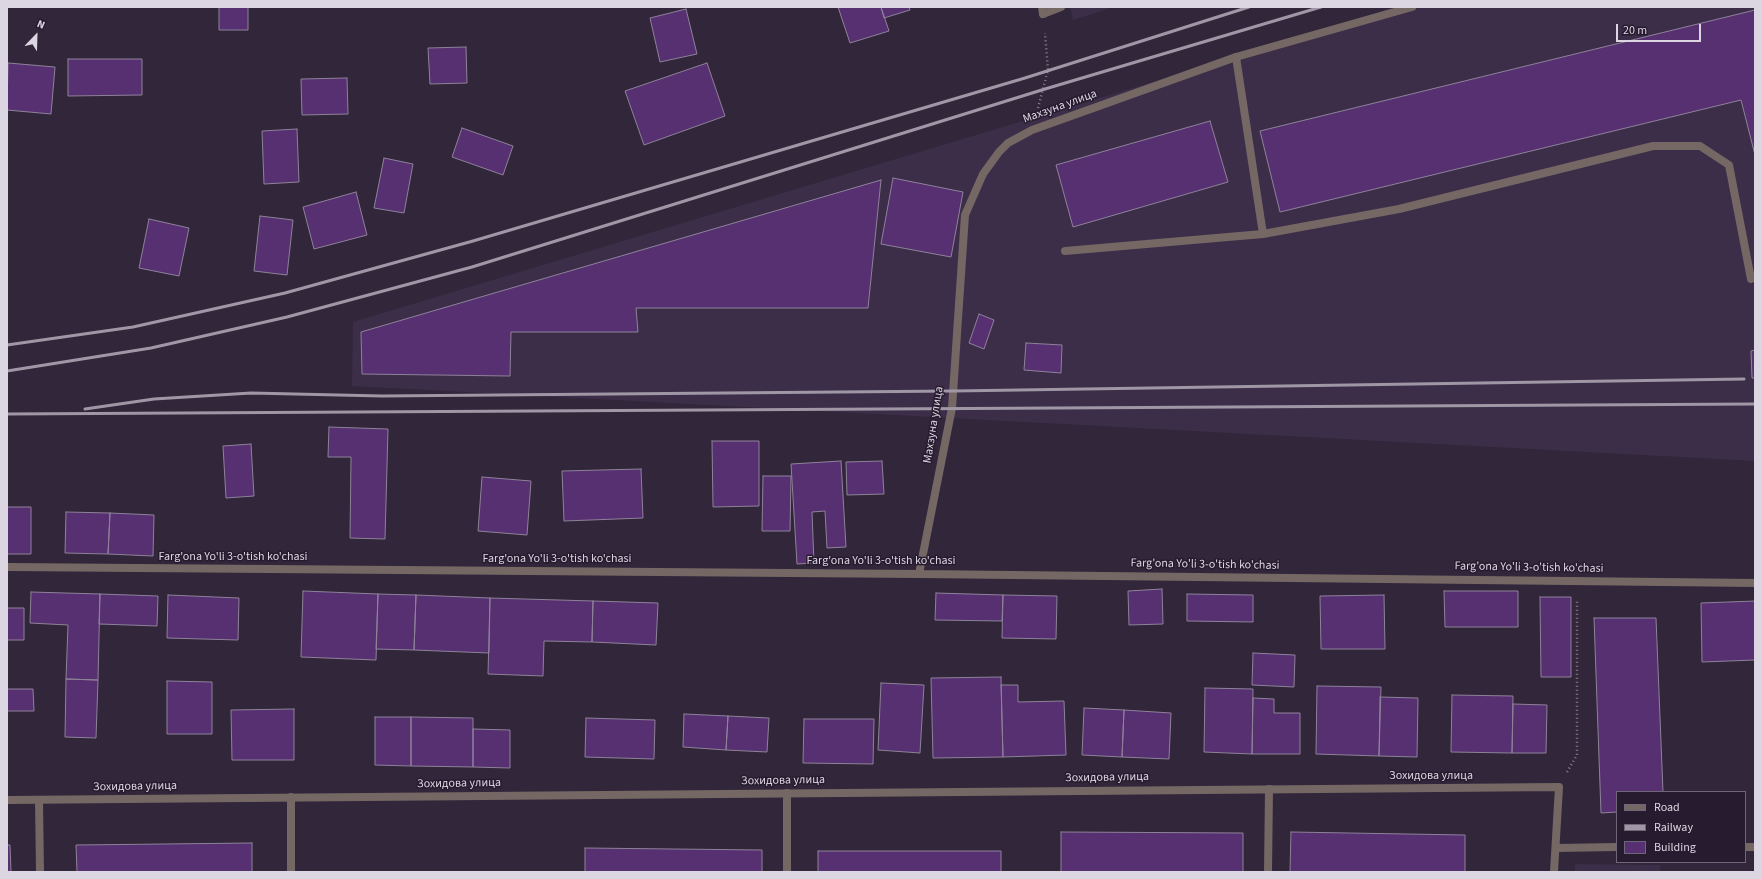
<!DOCTYPE html>
<html>
<head>
<meta charset="utf-8">
<style>
  body { margin:0 }
  #map { position:relative; width:1762px; height:879px; overflow:hidden; background:#31263a; font-family:"Source Sans 3",sans-serif }
  canvas { display:block }
  .frame { position:absolute; inset:0; border:8px solid #dcd5e2; pointer-events:none }
  .legend { position:absolute; left:1616px; top:791px; width:130px; height:72px; box-sizing:border-box; background:#271c2f; border:1px solid #6f6677; margin:0; padding:5px 7px; list-style:none; font-size:12px; color:#dcd5e2 }
  .legend li { display:flex; align-items:center; gap:8px; height:20px }
  .legend b { width:20px; border:1px solid #6f6677 }
  .north { position:absolute; left:16px; top:16px; width:40px; height:40px; -webkit-text-stroke:3px #271c2f; paint-order:stroke; rotate:23deg; font-size:11px; font-weight:700; line-height:16px; text-align:center; color:#dcd5e2 }
  .north::after { content:''; display:block; margin:auto; width:14px; height:18px; background:#dcd5e2; clip-path:polygon(50% 0,100% 100%,50% 72%,0 100%) }
  .scale { position:absolute; left:1616px; top:24px; width:85px; height:18px; box-sizing:border-box; border:2px solid #dcd5e2; border-top:0; padding-left:5px; font-size:12px; line-height:14px; white-space:nowrap; color:#dcd5e2; -webkit-text-stroke:3px #271c2f; paint-order:stroke }
</style>
</head>
<body>
<div id="map">
<canvas width="1762" height="879"></canvas>
<div class="frame"></div>
<ul class="legend">
<li><b style="height:5px;background:#756864"></b>Road</li>
<li><b style="height:5px;background:#9f97a6"></b>Railway</li>
<li><b style="height:11px;background:#573072"></b>Building</li>
</ul>
<div class="north">N</div>
<div class="scale">20 m</div>
</div>
<script>
const ctx = document.querySelector('canvas').getContext('2d');
ctx.lineJoin = 'round';
function fillPath(path, color) { ctx.fillStyle = color; ctx.fill(path, 'evenodd'); }
const poly = rows => new Path2D(rows.map(r => 'M' + r).join(''));
function stroke(path, color, width, dash) { ctx.strokeStyle = color; ctx.lineWidth = width; ctx.lineCap = dash ? 'butt' : 'round'; ctx.setLineDash(dash || []); ctx.stroke(path); }
function label(font, color, halo, rows, align = 'center') {
  ctx.font = font + ' "Source Sans 3",sans-serif'; ctx.lineWidth = 3; ctx.setLineDash([]); ctx.textBaseline = 'middle'; ctx.strokeStyle = halo; ctx.fillStyle = color; for (const [text, x, y, turn = 0] of rows) {
    ctx.save(); ctx.translate(x, y); ctx.rotate((+turn || 0) * Math.PI / 180); ctx.textAlign = isNaN(turn) ? turn : align; if (halo) ctx.strokeText(text, 0, 0); ctx.fillText(text, 0, 0); ctx.restore();
  }
}
const built = poly([
  [1070,7,1114,7,1073,20],
  [1394,7,1755,7,1755,461,352,386,353,322,1236,57],
  [1575,864,1660,865,1660,872,1575,872]
]);
const building = poly([
  [219,7,248,7,248,30,219,30,219,7],
  [838,7,881,7,889,31,850,43,838,7],
  [881,7,909,7,910,10,884,18,881,7],
  [686,9,697,54,660,62,650,18,686,9],
  [1755,10,1755,155,1741,100,1280,212,1260,131,1755,10],
  [466,47,467,83,430,84,428,48,466,47],
  [68,59,142,59,142,95,68,96,68,59],
  [8,63,55,67,51,114,7,110,8,63],
  [707,63,725,116,644,145,625,91,707,63],
  [347,78,348,114,302,115,301,79,347,78],
  [1210,121,1228,182,1073,227,1056,165,1210,121],
  [462,128,513,146,503,175,452,157,462,128],
  [297,129,299,182,264,184,262,131,297,129],
  [384,158,413,164,404,213,374,208,384,158],
  [893,178,963,192,951,257,881,244,893,178],
  [881,180,868,308,636,308,638,332,511,332,510,376,362,374,361,332,881,180],
  [356,192,367,235,314,249,303,207,356,192],
  [260,216,293,220,287,275,254,271,260,216],
  [149,219,189,228,179,276,139,268,149,219],
  [979,314,994,320,984,349,969,343,979,314],
  [1026,343,1062,345,1061,373,1024,370,1026,343],
  [1755,350,1755,378,1752,378,1751,351,1755,350],
  [329,427,388,429,385,539,350,538,351,457,328,457,329,427],
  [712,441,759,441,759,506,713,507,712,441],
  [251,444,254,496,226,498,223,446,251,444],
  [841,461,846,547,827,548,825,511,812,512,814,563,797,564,791,464,841,461],
  [882,461,884,494,847,495,846,462,882,461],
  [641,469,643,518,564,521,562,471,641,469],
  [763,476,791,476,790,531,762,531,763,476],
  [482,477,531,481,527,535,478,531,482,477],
  [7,507,31,507,31,554,7,554,7,507],
  [66,512,110,513,108,554,65,553,66,512],
  [110,513,154,515,153,556,108,554,110,513],
  [1162,589,1163,624,1129,625,1128,591,1162,589],
  [303,591,378,594,376,660,301,657,303,591],
  [1444,591,1518,591,1518,627,1445,627,1444,591],
  [31,592,100,594,98,680,66,679,68,625,30,623,31,592],
  [936,593,1003,595,1002,621,935,620,936,593],
  [100,594,158,596,157,626,99,624,100,594],
  [378,594,416,595,414,650,376,649,378,594],
  [1187,594,1253,595,1253,622,1187,621,1187,594],
  [168,595,239,598,238,640,167,638,168,595],
  [416,595,490,598,489,653,414,650,416,595],
  [1003,595,1057,596,1056,639,1002,638,1003,595],
  [1384,595,1385,649,1321,649,1320,596,1384,595],
  [1540,597,1571,597,1571,677,1541,677,1540,597],
  [490,598,593,601,592,642,544,641,543,676,488,674,490,598],
  [593,601,658,603,656,645,592,642,593,601],
  [1755,601,1755,660,1702,662,1701,603,1755,601],
  [7,608,24,608,24,640,7,640,7,608],
  [1594,618,1656,618,1663,792,1617,792,1617,812,1601,813,1594,618],
  [1253,653,1295,655,1294,687,1252,685,1253,653],
  [1001,677,1003,757,933,758,931,678,1001,677],
  [66,679,98,680,96,738,65,737,66,679],
  [167,681,212,682,212,734,167,734,167,681],
  [881,683,924,685,920,753,878,750,881,683],
  [1001,685,1018,685,1018,702,1064,701,1066,755,1003,757,1001,685],
  [1317,686,1381,687,1379,756,1316,754,1317,686],
  [1205,688,1253,689,1252,754,1204,752,1205,688],
  [7,689,33,689,34,711,7,711,7,689],
  [1452,695,1513,696,1512,753,1451,752,1452,695],
  [1380,697,1418,698,1417,757,1379,756,1380,697],
  [1253,698,1274,699,1274,713,1300,713,1300,754,1252,754,1253,698],
  [1513,704,1547,705,1546,753,1512,753,1513,704],
  [1084,708,1124,710,1122,757,1082,755,1084,708],
  [294,709,294,760,232,760,231,710,294,709],
  [1124,710,1171,713,1169,759,1122,757,1124,710],
  [684,714,728,716,726,750,683,747,684,714],
  [728,716,769,718,767,752,726,750,728,716],
  [375,717,411,717,411,766,375,765,375,717],
  [411,717,473,718,473,767,411,766,411,717],
  [586,718,655,720,654,759,585,757,586,718],
  [804,719,874,719,873,764,803,763,804,719],
  [473,729,510,730,510,768,473,767,473,729],
  [1061,832,1243,833,1243,872,1061,872,1061,832],
  [1291,832,1465,835,1465,872,1290,872,1291,832],
  [252,843,252,872,77,872,76,845,252,843],
  [7,845,10,845,11,872,7,872,7,845],
  [585,848,762,850,762,872,585,872,585,848],
  [818,851,1001,851,1001,872,818,872,818,851]
]);
const path = poly([
  [1038,108,1048,70,1045,33],
  [1567,772,1577,755,1577,599]
]);
const lane = poly([
  [1043,14,1061,7],
  [1236,57,1263,234],
  [1065,251,1263,234,1399,209,1653,146,1700,146,1729,165,1751,279],
  [291,797,291,872],
  [39,800,40,872],
  [787,872,787,793],
  [1268,872,1269,789]
]);
const street = poly([
  [1042,7,1043,14],
  [7,567,919,574,1755,583],
  [919,574,952,408,965,215,983,174,999,152,1008,143,1032,130,1236,57,1412,7],
  [7,800,1559,787,1554,872],
  [1745,847,1755,847],
  [1556,848,1617,847]
]);
const rail = poly([
  [7,345,133,327,285,293,473,241,1025,78,1249,7],
  [7,371,151,348,287,317,472,267,1045,89,1321,7],
  [85,409,154,399,251,393,382,396,953,391,1744,379],
  [7,414,1755,404]
]);
const streetNames = [
  ["Махзуна улица",1060,107,-20],
  ["Махзуна улица",934,425,-81],
  ["Farg'ona Yo'li 3-o'tish ko'chasi",233,557],
  ["Farg'ona Yo'li 3-o'tish ko'chasi",557,559],
  ["Farg'ona Yo'li 3-o'tish ko'chasi",881,561],
  ["Farg'ona Yo'li 3-o'tish ko'chasi",1205,565,1],
  ["Farg'ona Yo'li 3-o'tish ko'chasi",1529,568,1],
  ["Зохидова улица",1431,776],
  ["Зохидова улица",1107,778,-1],
  ["Зохидова улица",783,781,-1],
  ["Зохидова улица",459,784,-1],
  ["Зохидова улица",135,787,-1]
];
fillPath(built, '#3c2e48');
fillPath(building, '#573072');
stroke(building, '#8e8299', 1);
stroke(path, '#898090', 2.5, [1, 3]);
stroke(lane, '#756864', 8);
stroke(street, '#756864', 8);
stroke(rail, '#9f97a6', 3);
label('12px', '#dcd5e2', '#271c2f', streetNames);
</script>
</body>
</html>
